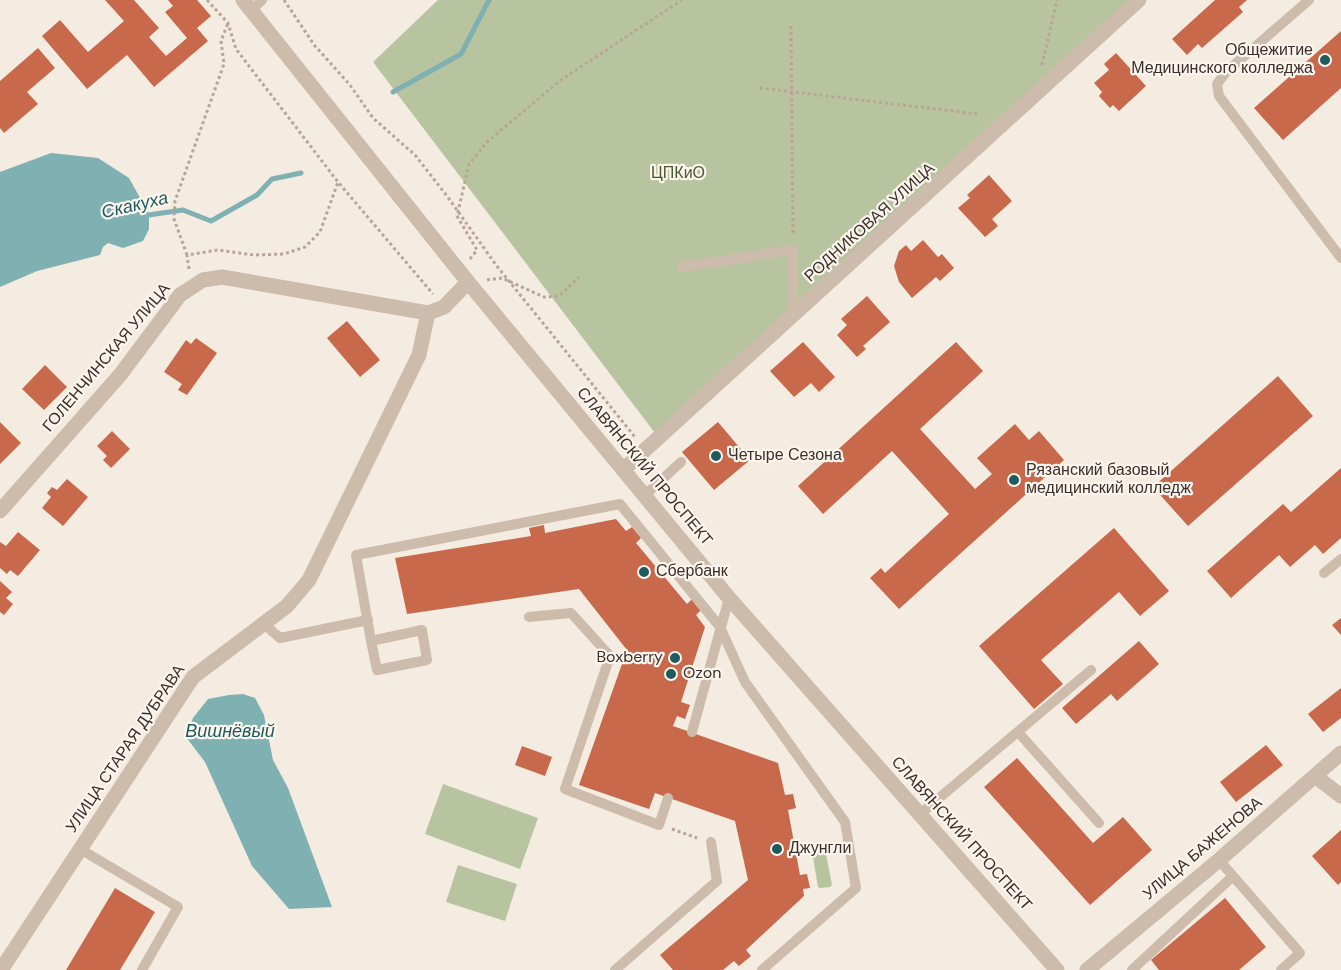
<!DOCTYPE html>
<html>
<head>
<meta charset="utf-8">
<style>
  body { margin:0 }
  canvas { display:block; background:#f4ebe1 }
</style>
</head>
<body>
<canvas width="1341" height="970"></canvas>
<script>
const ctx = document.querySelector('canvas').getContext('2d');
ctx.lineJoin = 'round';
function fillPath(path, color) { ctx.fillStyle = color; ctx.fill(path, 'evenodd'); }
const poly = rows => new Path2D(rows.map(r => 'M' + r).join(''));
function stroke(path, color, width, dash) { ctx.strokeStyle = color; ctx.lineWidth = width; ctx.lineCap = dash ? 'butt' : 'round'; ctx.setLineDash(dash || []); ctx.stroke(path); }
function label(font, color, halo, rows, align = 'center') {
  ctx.font = font + ' "DM Sans",sans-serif'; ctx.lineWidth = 4.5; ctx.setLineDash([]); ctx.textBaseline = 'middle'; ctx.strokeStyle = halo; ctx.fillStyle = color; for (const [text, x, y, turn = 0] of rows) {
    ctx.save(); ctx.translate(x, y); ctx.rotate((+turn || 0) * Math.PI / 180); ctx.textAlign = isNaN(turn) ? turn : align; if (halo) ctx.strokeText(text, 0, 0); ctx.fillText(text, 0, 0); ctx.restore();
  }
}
const green = poly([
  [438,0,1130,0,655,433,373,62],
  [443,784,538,818,520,869,425,834],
  [823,848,825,849,832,885,830,887,820,888,818,887,812,851],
  [458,865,517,884,505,921,446,902]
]);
const water = poly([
  [51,153,98,158,129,178,149,214,149,229,143,241,123,248,108,243,103,247,100,255,37,271,0,287,0,172],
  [243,694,255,698,264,715,273,760,288,788,332,907,289,909,252,866,205,762,186,737,193,718,208,699,229,695]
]);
const stream = poly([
  [393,92,461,54,489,0],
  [142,216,183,210,211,221,257,195,272,179,301,173]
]);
const building = poly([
  [105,0,134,0,159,28,149,37,166,56,187,38,165,12,173,6,168,0,197,0,211,16,197,28,208,41,154,87,127,55,87,89,42,36,60,20,88,52,124,21],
  [1215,0,1247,0,1239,7,1243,12,1202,48,1198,44,1187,55,1172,39],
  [1341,31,1341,88,1283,140,1254,108],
  [38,48,55,68,27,92,38,104,4,133,0,128,0,81],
  [1116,53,1146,86,1119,111,1113,105,1110,108,1099,96,1102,92,1094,83,1109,70,1104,64],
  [989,175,1012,201,992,219,998,226,985,237,958,208,970,198,967,195],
  [923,240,938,257,942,254,954,268,940,281,936,277,912,298,899,282,894,266,899,251,906,245,911,251],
  [867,296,890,322,863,346,866,349,857,357,837,335,847,325,841,319],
  [347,321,380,360,360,377,327,338],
  [196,338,217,353,187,395,178,390,182,384,164,372,186,340,191,344],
  [803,342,835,377,819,392,811,383,794,397,770,371],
  [956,342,983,371,920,429,975,489,992,474,977,458,1015,424,1029,440,1039,431,1064,460,899,609,870,578,881,568,885,573,949,514,892,451,823,514,798,486],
  [45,365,67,387,44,410,22,389],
  [1278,376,1313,416,1188,526,1153,487],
  [0,422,21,443,0,464],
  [718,422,750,460,714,490,682,452],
  [112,431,130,449,111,468,103,460,107,456,97,446],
  [1341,468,1341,538,1323,554,1315,545,1290,567,1279,555,1231,598,1207,571,1283,504,1291,512],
  [67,479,88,497,63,526,42,508,51,497,47,493,52,487,57,490],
  [616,519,626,531,632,527,641,538,636,543,687,604,692,599,701,610,696,615,705,627,681,702,690,705,685,719,677,716,673,726,778,763,785,795,793,794,796,808,788,810,800,875,807,874,810,888,803,889,804,896,746,950,751,956,739,966,734,961,723,970,673,970,660,955,748,880,735,821,655,793,649,809,579,785,627,650,579,589,407,614,395,558,531,536,529,528,544,525,545,533],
  [1114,528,1169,591,1140,616,1119,592,1041,660,1063,684,1034,709,979,646],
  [18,532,40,550,18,576,10,570,7,574,0,568,0,542,6,546],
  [0,581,12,592,6,598,13,604,4,615,0,612],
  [1341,618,1341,635,1332,625],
  [1139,641,1159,664,1117,701,1111,694,1076,724,1062,708],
  [1341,688,1341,718,1323,732,1308,714],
  [1266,745,1283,765,1236,802,1220,782],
  [522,746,552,757,545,776,515,765],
  [1017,758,1093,843,1123,817,1152,850,1090,905,984,787],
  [1341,830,1341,882,1338,885,1312,856],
  [115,888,155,912,120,970,66,970],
  [1225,898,1266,947,1239,970,1159,970,1151,960]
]);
const path = poly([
  [207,0,228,23,236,49,338,182,433,294],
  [284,0,315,46,350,85,373,118,415,155,447,196,496,265,635,437],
  [791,26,793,236],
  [1042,65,1057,0],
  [760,88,978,114],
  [187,255,174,219,175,201,224,64,221,41,228,23],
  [470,259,477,250,457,216,469,164,488,141,561,80,682,0],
  [189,269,187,255,218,250,254,255,284,254,305,247,320,232,338,182],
  [487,280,502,278,544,297,559,296,579,277],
  [672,829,697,838]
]);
const service = poly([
  [1309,0,1226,72,1217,84,1219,96,1341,258],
  [252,10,262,0],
  [682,267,793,250,793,317],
  [644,496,681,462],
  [1324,573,1341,559],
  [529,617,571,613,610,656,565,789,659,825,668,798],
  [264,624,280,638,368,620],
  [371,641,422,630,427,660,377,670,371,641,356,555,620,504,720,627,745,682,845,822,856,888,762,970],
  [692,732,729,598],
  [1018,732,1099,823],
  [919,815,1091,670],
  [80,849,178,907,142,970],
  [1219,860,1300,953,1281,970],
  [615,970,717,881,711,842],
  [1132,970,1232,877]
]);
const minor = poly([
  [623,470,1139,0],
  [0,511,120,375,180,295,203,280,222,277,428,313,444,307,468,282],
  [1315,776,1341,796],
  [1,970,193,677,287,606,309,580,419,355,428,313]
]);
const tertiary = poly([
  [243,0,468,282,729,598,1057,970],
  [1087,970,1219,860,1341,753]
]);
const markers = [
  [1325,60,6,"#1f5a5e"],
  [716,456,6,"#1f5a5e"],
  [1014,480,6,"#1f5a5e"],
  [644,572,6,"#1f5a5e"],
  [675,658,6,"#1f5a5e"],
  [671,674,6,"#1f5a5e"],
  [777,849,6,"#1f5a5e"]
];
const poiNames = [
  ["Общежитие",1313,51,"right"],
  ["Медицинского колледжа",1313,69,"right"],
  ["Четыре Сезона",728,456],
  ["Рязанский базовый",1026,471],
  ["медицинский колледж",1026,489],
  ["Сбербанк",656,572],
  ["Boxberry",663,658,"right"],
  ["Ozon",683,674],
  ["Джунгли",789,849]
];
const parkNames = [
  ["ЦПКиО",678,174]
];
const streetNames = [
  ["РОДНИКОВАЯ УЛИЦА",870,223,-42],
  ["ГОЛЕНЧИНСКАЯ УЛИЦА",107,358,-50],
  ["СЛАВЯНСКИЙ ПРОСПЕКТ",644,467,50],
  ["УЛИЦА СТАРАЯ ДУБРАВА",126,749,-56],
  ["СЛАВЯНСКИЙ ПРОСПЕКТ",961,834,48],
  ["УЛИЦА БАЖЕНОВА",1203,849,-40]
];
const waterNames = [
  ["Скакуха",135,206,-13],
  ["Вишнёвый",230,732]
];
fillPath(green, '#b8c4a0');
fillPath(water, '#7fb0b2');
stroke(stream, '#7fb0b2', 5);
fillPath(building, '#c8694b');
stroke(path, '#b9a596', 3, [3, 3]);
stroke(service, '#cdbbac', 10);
stroke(minor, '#cdbbac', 15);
stroke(tertiary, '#cdbbac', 15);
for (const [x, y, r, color] of markers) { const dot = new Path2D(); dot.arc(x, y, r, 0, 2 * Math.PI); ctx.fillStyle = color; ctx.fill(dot); stroke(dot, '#fbf5ee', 2); }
label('16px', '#3b302b', '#fbf5ee', poiNames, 'left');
label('16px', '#4a5a2e', '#fbf5ee', parkNames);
label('16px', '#3b302b', '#fbf5ee', streetNames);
label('italic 18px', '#1f5a5e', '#fbf5ee', waterNames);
</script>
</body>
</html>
